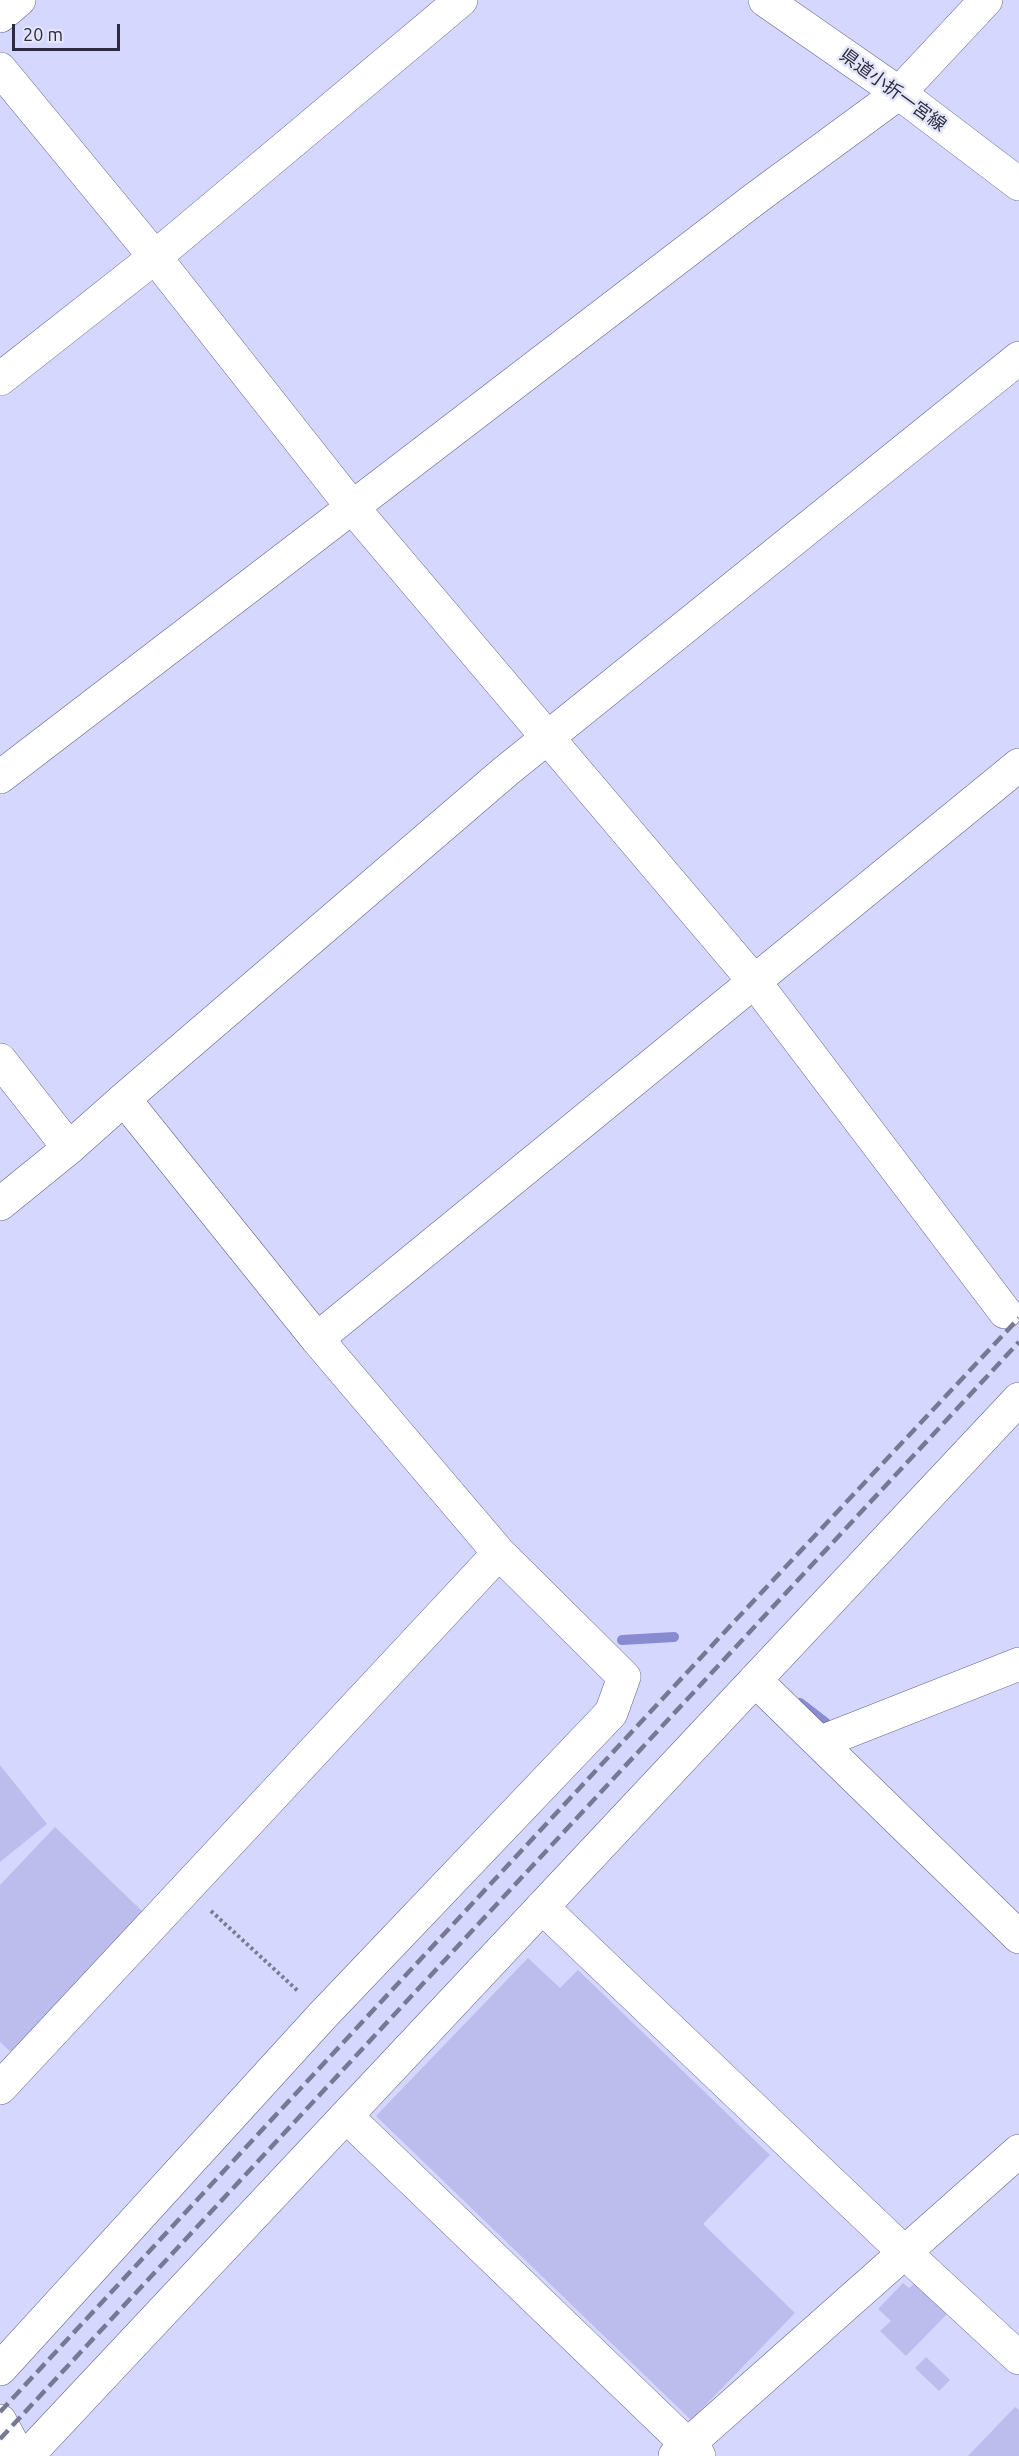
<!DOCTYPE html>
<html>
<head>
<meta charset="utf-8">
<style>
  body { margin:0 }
  #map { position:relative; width:1019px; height:2456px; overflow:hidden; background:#d5d7fe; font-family:Ubuntu,sans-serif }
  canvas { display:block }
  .scale { position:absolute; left:12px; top:24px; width:108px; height:27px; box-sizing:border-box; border:3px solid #2b2c3e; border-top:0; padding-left:8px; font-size:18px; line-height:21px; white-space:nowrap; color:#2b2c3e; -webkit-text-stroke:4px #e5e6fa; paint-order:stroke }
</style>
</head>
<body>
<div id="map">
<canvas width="1019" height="2456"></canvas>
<div class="scale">20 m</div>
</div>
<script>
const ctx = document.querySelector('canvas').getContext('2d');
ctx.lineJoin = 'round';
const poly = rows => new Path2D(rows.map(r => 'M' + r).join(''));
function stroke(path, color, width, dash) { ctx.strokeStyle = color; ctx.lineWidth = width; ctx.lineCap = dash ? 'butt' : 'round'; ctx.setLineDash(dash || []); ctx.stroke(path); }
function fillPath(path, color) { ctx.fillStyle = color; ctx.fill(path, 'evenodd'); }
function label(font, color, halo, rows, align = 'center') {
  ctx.font = font + ' Ubuntu,"Noto Sans JP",sans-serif'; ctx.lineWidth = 5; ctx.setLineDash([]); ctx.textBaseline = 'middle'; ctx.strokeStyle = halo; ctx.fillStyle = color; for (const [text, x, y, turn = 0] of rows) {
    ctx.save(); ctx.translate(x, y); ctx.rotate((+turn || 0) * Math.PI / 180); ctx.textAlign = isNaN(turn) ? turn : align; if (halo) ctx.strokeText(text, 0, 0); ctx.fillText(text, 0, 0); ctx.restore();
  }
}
const stream = poly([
  [622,1640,674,1637],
  [800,1703,826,1723]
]);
const building = poly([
  [0,1765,47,1824,0,1862],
  [55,1827,145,1914,12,2053,0,2042,0,1885],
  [528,1958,560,1988,578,1970,770,2155,703,2224,795,2313,691,2420,376,2116],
  [916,2282,948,2313,906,2356,880,2331,891,2321,878,2309,903,2283,909,2288],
  [926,2357,950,2380,939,2391,915,2368],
  [1015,2407,1019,2410,1019,2456,968,2456]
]);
const path = poly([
  [211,1911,298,1991]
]);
const minor = poly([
  [0,16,19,0],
  [0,69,155,257,353,508,754,981,1005,1312],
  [0,379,155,257,461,0],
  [0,777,756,198,899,93,986,0],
  [0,1060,69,1148],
  [0,1204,69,1148,124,1099,506,771,1019,358],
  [317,1339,1019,765],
  [755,1680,1019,1937],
  [821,1742,1019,1664],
  [542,1907,904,2252,1019,2358],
  [0,2088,499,1553],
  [346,2116,699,2456],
  [0,2369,323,2015,611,1713,624,1677,499,1553,317,1339,124,1099],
  [0,2421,19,2456],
  [27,2456,1019,1399],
  [675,2456,1019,2151]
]);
const secondary = poly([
  [765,0,899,93,1019,184]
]);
const rail = poly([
  [0,2412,732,1624,1019,1318],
  [0,2439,1019,1342]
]);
const streetNames = [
  ["県道小折一宮線",893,90,36]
];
stroke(stream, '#8a8ad0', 10);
fillPath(building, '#bcbded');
stroke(minor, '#63648e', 34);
stroke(secondary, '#63648e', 34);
stroke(path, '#797a96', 4, [3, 3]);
stroke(minor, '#fff', 33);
stroke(secondary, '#fff', 33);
stroke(rail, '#777994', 4.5, [12, 6]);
label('18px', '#2b2c3e', '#e5e6fa', streetNames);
</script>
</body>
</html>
